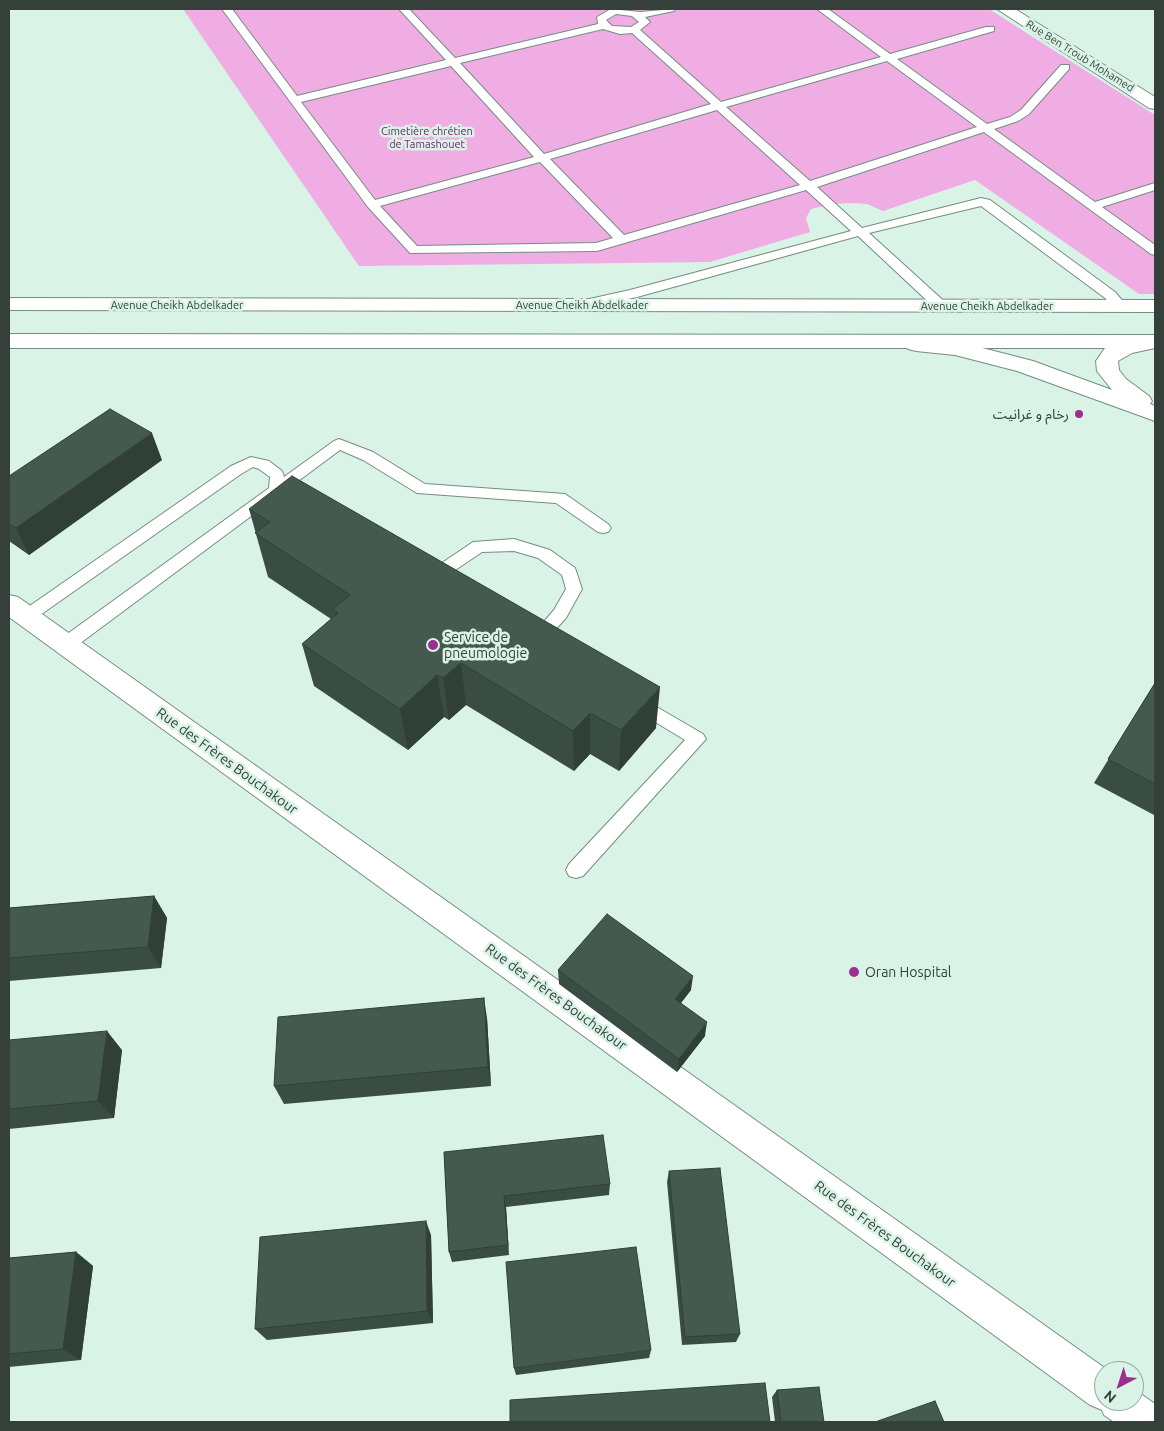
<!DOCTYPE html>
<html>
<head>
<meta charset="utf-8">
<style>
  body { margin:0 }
  #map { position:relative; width:1164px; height:1431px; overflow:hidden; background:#d9f3e6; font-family:Ubuntu,sans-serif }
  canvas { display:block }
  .frame { position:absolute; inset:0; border:10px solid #36403a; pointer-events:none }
  .north { position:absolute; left:1094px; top:1361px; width:50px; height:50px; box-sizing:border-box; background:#d9f3e6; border:1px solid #98aba1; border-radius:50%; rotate:220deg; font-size:14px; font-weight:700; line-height:20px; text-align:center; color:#36403a }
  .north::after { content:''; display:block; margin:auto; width:18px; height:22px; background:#9b2e8e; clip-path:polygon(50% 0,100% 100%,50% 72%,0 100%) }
</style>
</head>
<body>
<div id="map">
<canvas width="1164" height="1431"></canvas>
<div class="frame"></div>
<div class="north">N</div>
</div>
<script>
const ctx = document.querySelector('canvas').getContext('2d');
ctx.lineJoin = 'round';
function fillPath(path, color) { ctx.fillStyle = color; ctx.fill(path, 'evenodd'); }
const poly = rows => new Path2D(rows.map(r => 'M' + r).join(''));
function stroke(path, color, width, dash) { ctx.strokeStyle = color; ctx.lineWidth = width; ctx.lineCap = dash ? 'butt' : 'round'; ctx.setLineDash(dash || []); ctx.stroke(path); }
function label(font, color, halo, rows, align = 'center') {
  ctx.font = font + ' Ubuntu,"Noto Sans Arabic",sans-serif'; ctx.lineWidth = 5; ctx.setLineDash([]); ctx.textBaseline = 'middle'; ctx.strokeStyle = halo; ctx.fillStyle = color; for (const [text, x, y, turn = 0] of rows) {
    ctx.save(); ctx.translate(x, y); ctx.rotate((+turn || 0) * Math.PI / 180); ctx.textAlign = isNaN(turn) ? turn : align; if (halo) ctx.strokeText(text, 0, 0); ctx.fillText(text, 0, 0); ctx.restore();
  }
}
const green = poly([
  [183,9,989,9,1155,115,1155,294,1139,294,975,180,883,211,867,204,853,203,832,204,811,209,806,218,810,232,710,262,359,266]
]);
const service = poly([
  [222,9,232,9,297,96,446,60,399,9,409,9,455,58,598,24,597,17,611,9,640,12,675,9,674,11,645,17,650,22,640,30,721,102,881,57,817,9,828,9,890,54,986,27,994,27,994,31,897,59,987,124,1010,117,1021,110,1061,65,1069,65,1069,69,1029,114,1018,121,994,129,1095,202,1155,183,1155,190,1102,207,1155,245,1155,255,1151,254,984,132,817,187,862,228,981,198,990,200,1115,292,1127,306,1125,309,1115,309,1105,298,981,206,869,233,946,303,948,306,946,309,936,309,858,236,637,297,590,307,585,306,583,303,585,300,630,290,851,231,806,190,597,251,410,253,368,207,222,9],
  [616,14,632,16,639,22,631,27,612,26,606,20,616,14],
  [603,29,620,34,632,33,711,104,544,154,460,63,603,29],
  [887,61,977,127,810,181,726,107,887,61],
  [451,66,534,157,375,200,301,102,451,66],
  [717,110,800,185,624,235,550,159,717,110],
  [540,162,613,238,596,243,417,246,380,206,540,162],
  [339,439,373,452,425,484,565,494,608,524,611,528,608,532,603,533,598,532,556,503,417,493,363,460,340,450,71,650,65,651,59,650,57,645,59,640,269,488,270,477,259,469,253,467,241,474,33,620,27,622,21,620,19,616,21,612,231,466,251,457,269,461,282,471,284,477,334,441,339,439],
  [514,539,550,550,575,568,582,589,566,618,542,644,536,646,530,644,528,640,554,610,566,589,562,575,538,558,514,551,482,552,439,581,427,581,425,577,427,573,473,542,514,539],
  [638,696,703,734,706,739,583,876,576,878,569,876,566,870,569,864,685,740,632,708,629,703,632,698,638,696]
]);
const minor = poly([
  [997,9,1015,9,1155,97,1155,109,1149,108,997,9]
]);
const tertiary = poly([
  [1155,336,1155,348,1132,353,1118,361,1119,370,1126,379,1149,396,1152,401,1150,404,1155,406,1155,421,1017,371,955,355,916,351,908,349,905,344,908,339,916,337,955,341,1033,361,1112,390,1097,371,1096,361,1105,348,1126,340,1155,336],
  [9,595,18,597,1109,1371,1104,1371,1104,1401,1134,1401,1134,1389,1155,1404,1155,1422,1114,1422,1104,1415,1102,1410,1090,1405,9,617,9,595]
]);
const primary = poly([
  [9,298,1155,300,1155,312,9,310,9,298],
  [9,334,1155,335,1155,348,9,348,9,334]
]);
const wall = poly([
  [162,460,29,555,9,541,9,476],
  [249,509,656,728,619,771,590,754,574,771,466,705,449,720,444,717,408,750,314,686,302,644,331,619,268,577],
  [1155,683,1155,813,1154,815,1094,783],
  [154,896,167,918,161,968,9,981,9,908],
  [558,970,691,990,681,1003,705,1036,677,1072,559,984],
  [487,1018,491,1086,284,1104,274,1086],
  [9,1040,122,1050,114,1118,9,1129],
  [444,1152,610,1184,609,1195,506,1207,509,1255,452,1262,449,1252],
  [669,1171,740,1334,736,1342,682,1345,667,1182],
  [431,1235,433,1323,267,1340,255,1329],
  [76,1252,93,1266,81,1360,9,1367,9,1258],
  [651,1350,649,1358,516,1375,514,1368],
  [777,1390,824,1422,775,1422,772,1397]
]);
const shadedWall = poly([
  [152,433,162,460,29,555,16,528],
  [461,663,466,705,449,720,443,678],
  [437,675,444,717,408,750,400,709],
  [660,687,656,728,619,771,621,730],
  [590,713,590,754,574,771,573,731],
  [154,896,167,918,161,968,148,947],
  [693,976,691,990,673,1013,675,999],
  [484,998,487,1018,491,1086,488,1067],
  [707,1022,705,1036,677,1072,679,1059],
  [107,1031,122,1050,114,1118,98,1101],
  [504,1196,506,1207,509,1255,508,1245],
  [426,1221,431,1235,433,1323,427,1311],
  [76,1252,93,1266,81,1360,63,1349]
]);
const building = poly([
  [110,409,152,433,16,528,9,524,9,476,110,409],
  [292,476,660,687,621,730,590,713,573,731,461,663,443,678,437,675,400,709,302,644,338,613,333,609,350,595,255,533,270,522,249,509,292,476],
  [1155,683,1155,784,1108,759,1155,683],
  [154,896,148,947,9,958,9,908,154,896],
  [607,914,693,976,675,999,707,1022,679,1059,558,970,607,914],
  [484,998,488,1067,274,1086,278,1017,484,998],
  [107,1031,98,1101,9,1109,9,1040,107,1031],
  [603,1135,610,1184,504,1196,508,1245,449,1252,444,1152,603,1135],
  [720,1168,740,1334,685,1337,669,1171,720,1168],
  [426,1221,427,1311,255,1329,260,1237,426,1221],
  [636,1247,651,1350,514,1368,506,1262,636,1247],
  [76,1252,63,1349,9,1354,9,1258,76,1252],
  [765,1383,770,1422,510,1422,510,1400,765,1383],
  [819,1387,824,1422,781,1422,777,1390,819,1387],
  [935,1401,944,1422,875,1422,935,1401]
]);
const markers = [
  [1079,414,5,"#9b2e8e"],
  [433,645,6,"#9b2e8e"],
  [854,972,6,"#9b2e8e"]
];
const farStreetnames = [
  ["Rue Ben Troub Mohamed",1080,56,32],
  ["Avenue Cheikh Abdelkader",177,305],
  ["Avenue Cheikh Abdelkader",582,305],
  ["Avenue Cheikh Abdelkader",987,306]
];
const farParknames = [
  ["Cimetière chrétien",427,131],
  ["de Tamashouet",427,144]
];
const poiNames = [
  ["رخام و غرانيت",1069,414,"right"],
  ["Service de",444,637],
  ["pneumologie",444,653],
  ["Oran Hospital",865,972]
];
const streetNames = [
  ["Rue des Frères Bouchakour",227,761,36],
  ["Rue des Frères Bouchakour",556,997,36],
  ["Rue des Frères Bouchakour",885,1234,36]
];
fillPath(green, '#efade3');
stroke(service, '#758d81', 2);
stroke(minor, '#758d81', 2);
stroke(tertiary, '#758d81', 2);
stroke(primary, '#758d81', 2);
fillPath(service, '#fff');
fillPath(minor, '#fff');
fillPath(tertiary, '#fff');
fillPath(primary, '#fff');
fillPath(wall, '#3a4d44');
fillPath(shadedWall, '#303f37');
fillPath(building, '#445a4f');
stroke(building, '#303f37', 1);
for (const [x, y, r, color] of markers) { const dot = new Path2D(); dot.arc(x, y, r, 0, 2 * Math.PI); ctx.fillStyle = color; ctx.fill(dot); stroke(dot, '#d9f3e6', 2); }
label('11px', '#36403a', '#d9f3e6', farStreetnames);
label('11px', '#7a2170', '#d9f3e6', farParknames);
label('14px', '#36403a', '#d9f3e6', poiNames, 'left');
label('14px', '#36403a', '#d9f3e6', streetNames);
</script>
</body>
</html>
